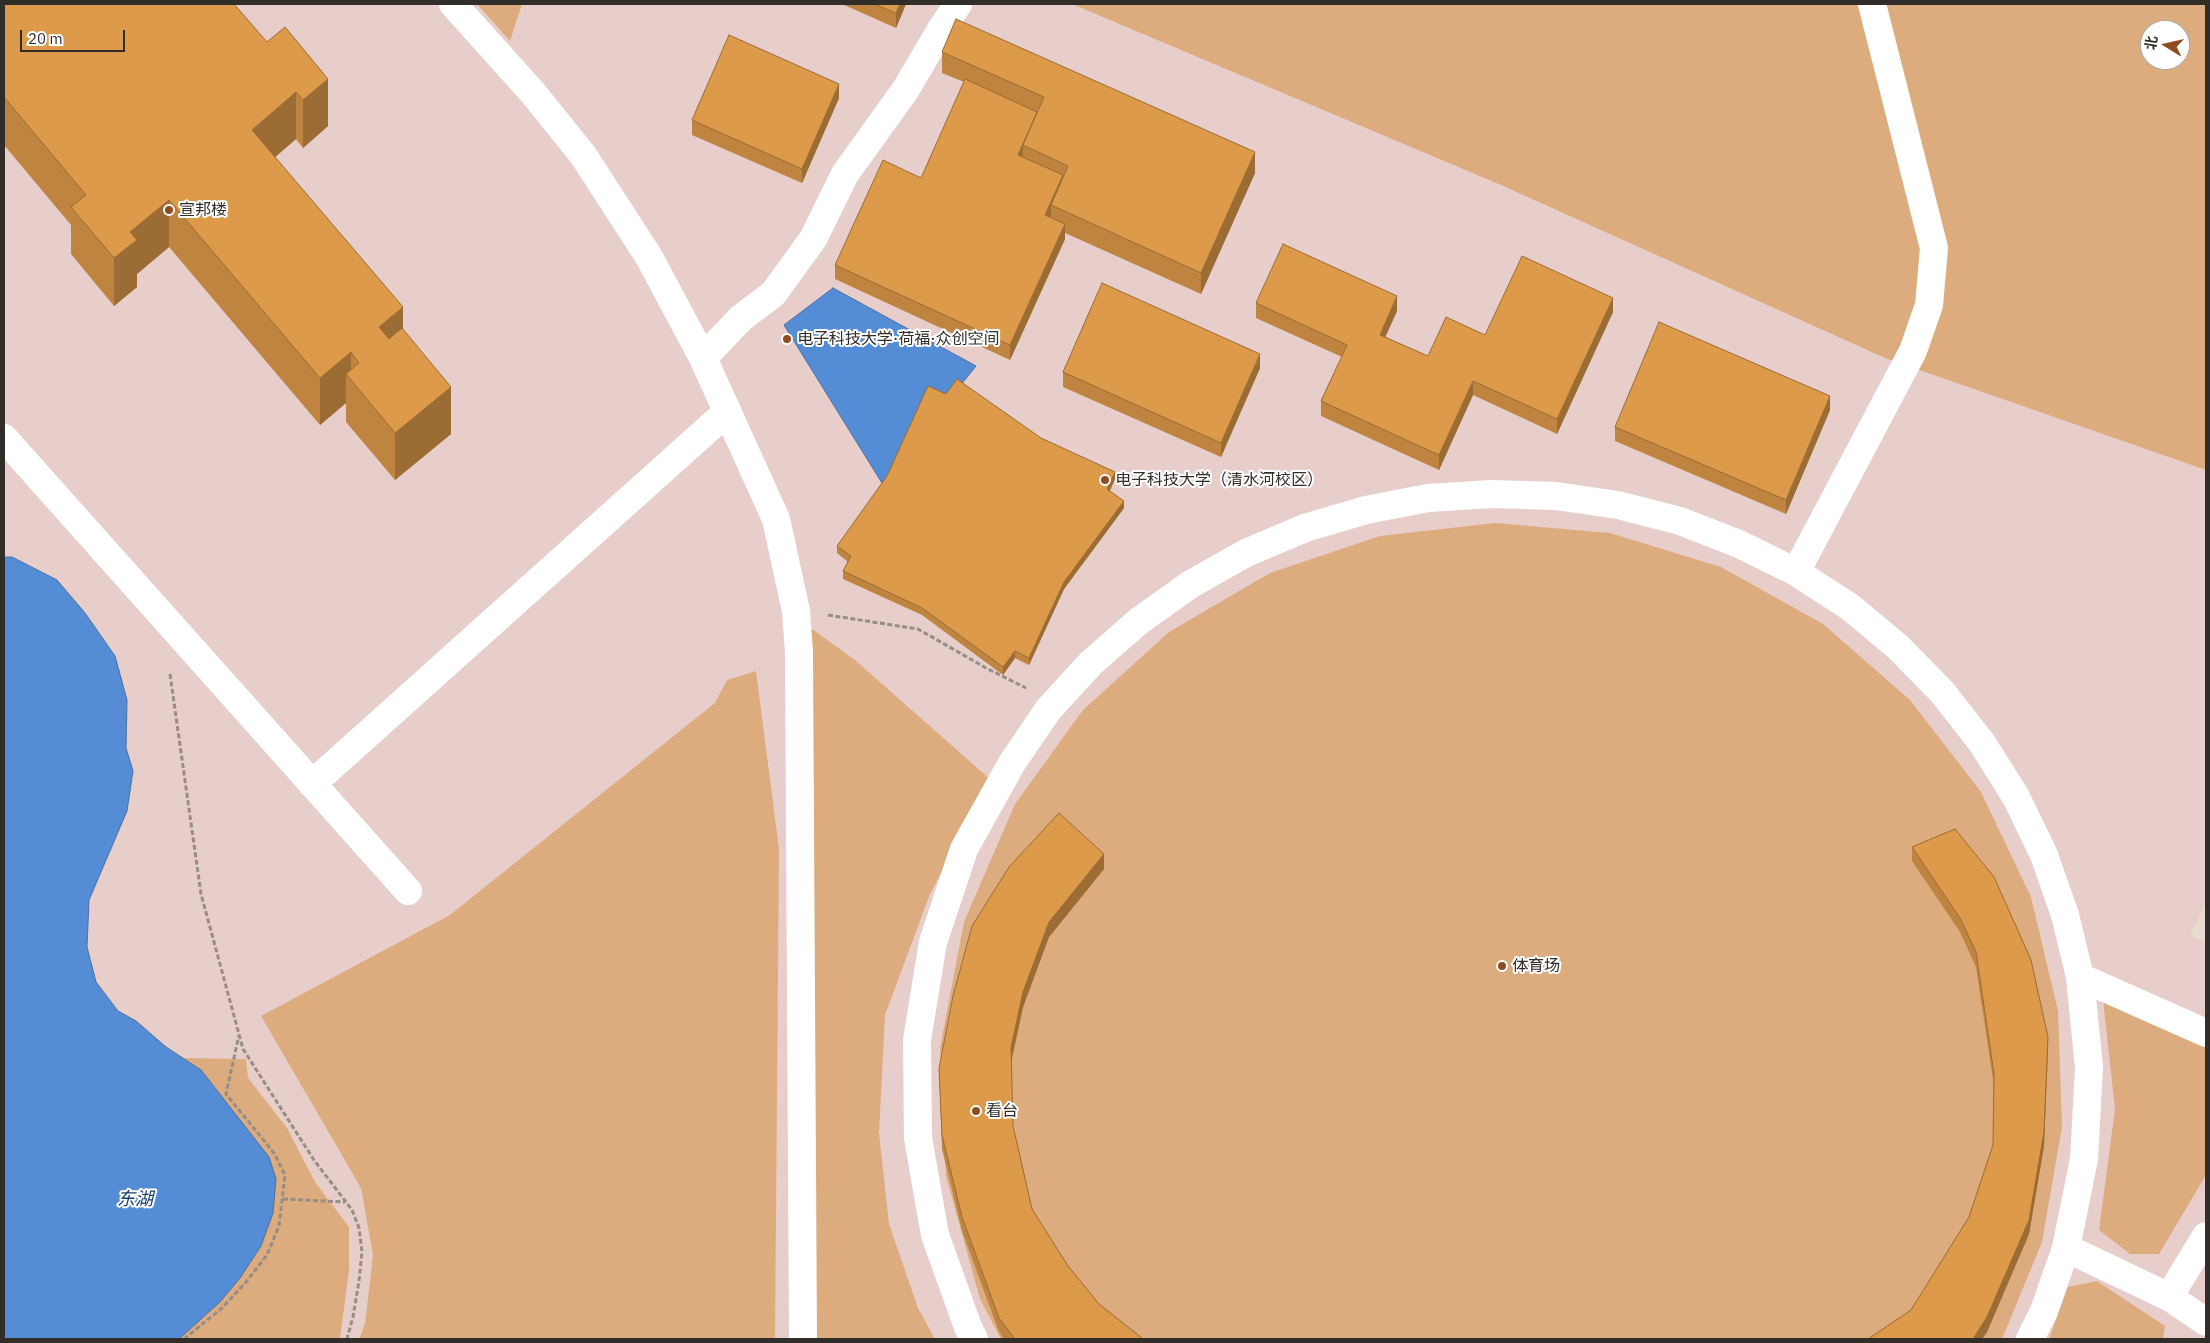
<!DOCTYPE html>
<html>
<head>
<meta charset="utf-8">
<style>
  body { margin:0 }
  #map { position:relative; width:2210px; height:1343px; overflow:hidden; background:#e8dcd2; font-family:"IBM Plex Sans","Noto Sans SC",sans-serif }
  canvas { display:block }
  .frame { position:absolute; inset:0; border:5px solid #312d29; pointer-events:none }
  .north { position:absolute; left:2140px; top:20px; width:50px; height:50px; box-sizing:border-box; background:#fff; border:1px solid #adaba9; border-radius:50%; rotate:279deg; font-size:14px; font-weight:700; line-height:20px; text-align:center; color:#312d29 }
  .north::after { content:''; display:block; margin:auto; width:18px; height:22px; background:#904c20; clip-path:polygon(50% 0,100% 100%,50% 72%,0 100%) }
  .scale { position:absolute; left:20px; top:30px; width:105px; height:22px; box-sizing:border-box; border:2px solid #312d29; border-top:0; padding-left:6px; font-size:15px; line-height:18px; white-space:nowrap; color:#312d29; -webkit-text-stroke:4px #fff; paint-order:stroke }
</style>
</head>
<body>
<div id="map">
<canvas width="2210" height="1343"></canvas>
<div class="frame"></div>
<div class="north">北</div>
<div class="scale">20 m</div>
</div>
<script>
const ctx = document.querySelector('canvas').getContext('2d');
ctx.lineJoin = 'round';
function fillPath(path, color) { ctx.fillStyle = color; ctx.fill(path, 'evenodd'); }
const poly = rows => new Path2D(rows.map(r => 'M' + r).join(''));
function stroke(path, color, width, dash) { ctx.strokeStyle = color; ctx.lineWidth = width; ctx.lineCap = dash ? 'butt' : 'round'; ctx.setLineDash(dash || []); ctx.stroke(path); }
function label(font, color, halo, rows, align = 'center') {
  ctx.font = font + ' "IBM Plex Sans","Noto Sans SC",sans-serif'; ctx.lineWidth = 4; ctx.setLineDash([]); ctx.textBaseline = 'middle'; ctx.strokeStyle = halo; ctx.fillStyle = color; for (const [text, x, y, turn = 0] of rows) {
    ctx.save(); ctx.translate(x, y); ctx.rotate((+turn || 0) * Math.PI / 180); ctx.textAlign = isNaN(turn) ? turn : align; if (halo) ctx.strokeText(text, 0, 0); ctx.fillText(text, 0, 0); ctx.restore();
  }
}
const education = poly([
  [4,4,2206,4,2206,901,2191,935,2206,943,2206,1339,4,1339],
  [2150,30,2180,30,2180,60,2150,60]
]);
const green = poly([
  [477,4,522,4,510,41],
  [1072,4,2206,4,2206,470,1885,358,1501,185],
  [2150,30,2180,30,2180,60,2150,60],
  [1495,523,1610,533,1721,567,1823,624,1910,700,1981,792,2031,897,2058,1011,2062,1127,2042,1242,2002,1339,1001,1339,980,1299,946,1176,940,1048,964,922,1015,804,1083,710,1169,632,1270,573,1380,536],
  [812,629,855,660,992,781,971,815,930,894,885,1015,879,1133,889,1224,918,1308,935,1339,813,1339,799,652],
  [756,671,779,849,775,1339,359,1339,365,1324,373,1255,361,1188,261,1016,450,915,715,703,727,680],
  [2102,991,2206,1040,2206,1175,2159,1254,2130,1254,2099,1230,2115,1109],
  [182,1058,246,1059,248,1078,287,1128,315,1182,349,1227,349,1270,340,1339,179,1339,220,1302,240,1278,261,1246,269,1157,201,1070],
  [2097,1281,2165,1326,2163,1339,2049,1339,2068,1287]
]);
const water = poly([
  [833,288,976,366,882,483,784,325,833,288],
  [4,557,12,557,57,580,85,613,115,656,127,700,126,748,133,771,127,811,89,900,87,947,96,982,118,1011,136,1021,166,1047,201,1070,269,1157,276,1179,273,1213,261,1246,240,1278,220,1302,179,1339,4,1339,4,557]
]);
const path = poly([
  [828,615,918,629,986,668,1026,688],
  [170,674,201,894,243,1049,314,1160,352,1210,359,1228,362,1252,359,1281,353,1317,347,1339],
  [283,1199,345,1202],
  [184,1339,222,1308,246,1282,267,1255,279,1226,285,1175,274,1153,226,1094,239,1035]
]);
const minor = poly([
  [453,4,533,93,583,155,649,257,703,358,776,519,796,611,799,652,803,1339],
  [703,358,741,318,773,294,813,239,845,174,906,89,940,31,958,4],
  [4,438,408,891],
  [1796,572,1913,351,1929,305,1934,248,1872,4],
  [312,784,727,412],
  [2080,977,2206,1033],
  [2066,1248,2169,1297,2206,1322],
  [2169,1297,2206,1236],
  [974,1339,968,1327,935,1235,918,1138,917,1040,933,942,964,849,1012,763,1048,710,1091,663,1139,621,1191,584,1246,553,1305,528,1366,510,1428,498,1492,494,1556,496,1618,505,1680,521,1739,544,1796,572,1850,607,1898,647,1943,693,1982,743,2016,797,2044,855,2065,915,2080,977,2089,1068,2084,1159,2066,1248,2044,1311,2030,1339]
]);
const wall = poly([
  [4,4,234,4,328,126,303,148,296,139,275,157,403,328,451,434,395,480,346,422,346,403,320,425,169,247,137,274,137,287,114,306,71,254,71,225,4,145],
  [842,4,906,4,896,28],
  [942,52,1255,173,1201,294,1065,233,1065,239,1010,360,835,279,835,265,921,178,964,82,942,73],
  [839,98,802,183,692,135,692,120],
  [1256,303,1397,311,1385,337,1428,356,1485,335,1613,312,1557,434,1473,395,1439,470,1321,416,1321,401,1342,357,1256,318],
  [1260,368,1221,457,1063,387,1063,372],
  [1830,410,1786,514,1615,441,1615,427],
  [1041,438,1115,479,1110,491,1124,508,1064,589,1029,665,1015,658,1003,675,922,615,843,579,843,571,848,562,837,553,837,546],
  [1955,829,2048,1051,2044,1146,2029,1234,1987,1332,1982,1339,1868,1339,1911,1310,1969,1217,1993,1145,1994,1086,1976,967,1960,932,1912,861,1912,847],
  [1104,869,1049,937,1023,1007,1011,1061,1013,1126,1032,1209,1068,1266,1099,1304,1143,1339,1004,1339,999,1332,962,1231,942,1149,939,1068]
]);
const shadedWall = poly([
  [900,4,906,4,896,28,896,13],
  [328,79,328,126,303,148,303,100],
  [839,84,839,98,802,183,802,169],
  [296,92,296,139,252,177,252,130],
  [1037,112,1023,145,1023,158,1018,155],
  [1255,152,1255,173,1201,294,1201,273],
  [1063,175,1063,190,1051,205,1051,217,1045,229,1045,215],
  [169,200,169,247,137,274,137,287,114,306,114,258,130,232],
  [1065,224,1065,239,1010,360,1010,345],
  [1397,296,1397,311,1380,349,1380,335],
  [1613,298,1613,312,1557,434,1557,419],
  [403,307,403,355,379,327],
  [351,352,351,379,346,374,346,403,320,425,320,378],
  [1260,354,1260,368,1221,457,1221,443],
  [1473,381,1473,395,1439,470,1439,455],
  [451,387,451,434,395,480,395,433],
  [1830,396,1830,410,1786,514,1786,500],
  [1115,472,1115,479,1107,496,1107,489],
  [1124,501,1124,508,1064,589,1029,665,1029,658,1064,582],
  [1015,651,1015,658,1003,675,1003,667],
  [1104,854,1104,869,1049,937,1023,1007,1011,1063,1011,1048,1023,992,1049,922],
  [2048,1037,2044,1146,2029,1234,1987,1332,1982,1339,1973,1339]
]);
const building = poly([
  [4,4,234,4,267,42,285,27,328,79,303,100,296,92,252,130,403,307,379,327,389,339,402,328,451,387,395,433,346,374,359,363,351,352,320,378,169,200,130,232,137,240,114,258,71,207,86,195,4,97,4,4],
  [874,4,900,4,896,13,874,4],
  [956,19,1255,152,1201,273,1051,205,1068,166,1023,145,1044,97,942,52,956,19],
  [729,35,839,84,802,169,692,120,729,35],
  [965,79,1037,112,1018,155,1063,175,1045,215,1065,224,1010,345,835,265,883,160,921,178,965,79],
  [1283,244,1397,296,1380,335,1428,356,1446,317,1485,335,1522,256,1613,298,1557,419,1473,381,1439,455,1321,401,1347,345,1256,303,1283,244],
  [1102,283,1260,354,1221,443,1063,372,1102,283],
  [1659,322,1830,396,1786,500,1615,427,1659,322],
  [957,379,1041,438,1115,472,1107,489,1124,501,1064,582,1029,658,1015,651,1003,667,922,608,843,571,851,556,837,546,887,476,928,386,946,394,957,379],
  [1059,813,1104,854,1049,922,1023,992,1011,1048,1013,1126,1032,1209,1068,1266,1099,1304,1143,1339,1015,1339,999,1318,962,1217,942,1135,939,1068,953,996,972,926,1009,867,1059,813],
  [1955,829,1994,877,2031,960,2048,1037,2044,1132,2029,1220,1987,1317,1973,1339,1868,1339,1911,1310,1969,1217,1993,1145,1994,1074,1976,952,1960,918,1912,847,1955,829]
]);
const markers = [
  [169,210,5,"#904c20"],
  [787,339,5,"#904c20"],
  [1105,480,5,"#904c20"],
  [1502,966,5,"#904c20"],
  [976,1111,5,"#904c20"]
];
const poiNames = [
  ["宣邦楼",179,210],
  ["电子科技大学·荷福·众创空间",797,339],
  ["电子科技大学（清水河校区）",1115,480],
  ["体育场",1512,966],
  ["看台",986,1111]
];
const waterNames = [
  ["东湖",135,1200]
];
fillPath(education, '#e8cecb');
fillPath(green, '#dcac7e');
fillPath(water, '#548dd5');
stroke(water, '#4a70a1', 1);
stroke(path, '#968e86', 3, [5, 2.5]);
stroke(minor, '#fff', 28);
fillPath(wall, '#be8440');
fillPath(shadedWall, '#9b6c34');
fillPath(building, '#dd9a4a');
stroke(building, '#9b6c34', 1);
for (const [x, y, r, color] of markers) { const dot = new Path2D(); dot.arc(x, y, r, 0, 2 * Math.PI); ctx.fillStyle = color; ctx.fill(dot); stroke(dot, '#fff', 2); }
label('16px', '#312d29', '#fff', poiNames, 'left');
label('italic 18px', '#173e6d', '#fff', waterNames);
</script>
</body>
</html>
